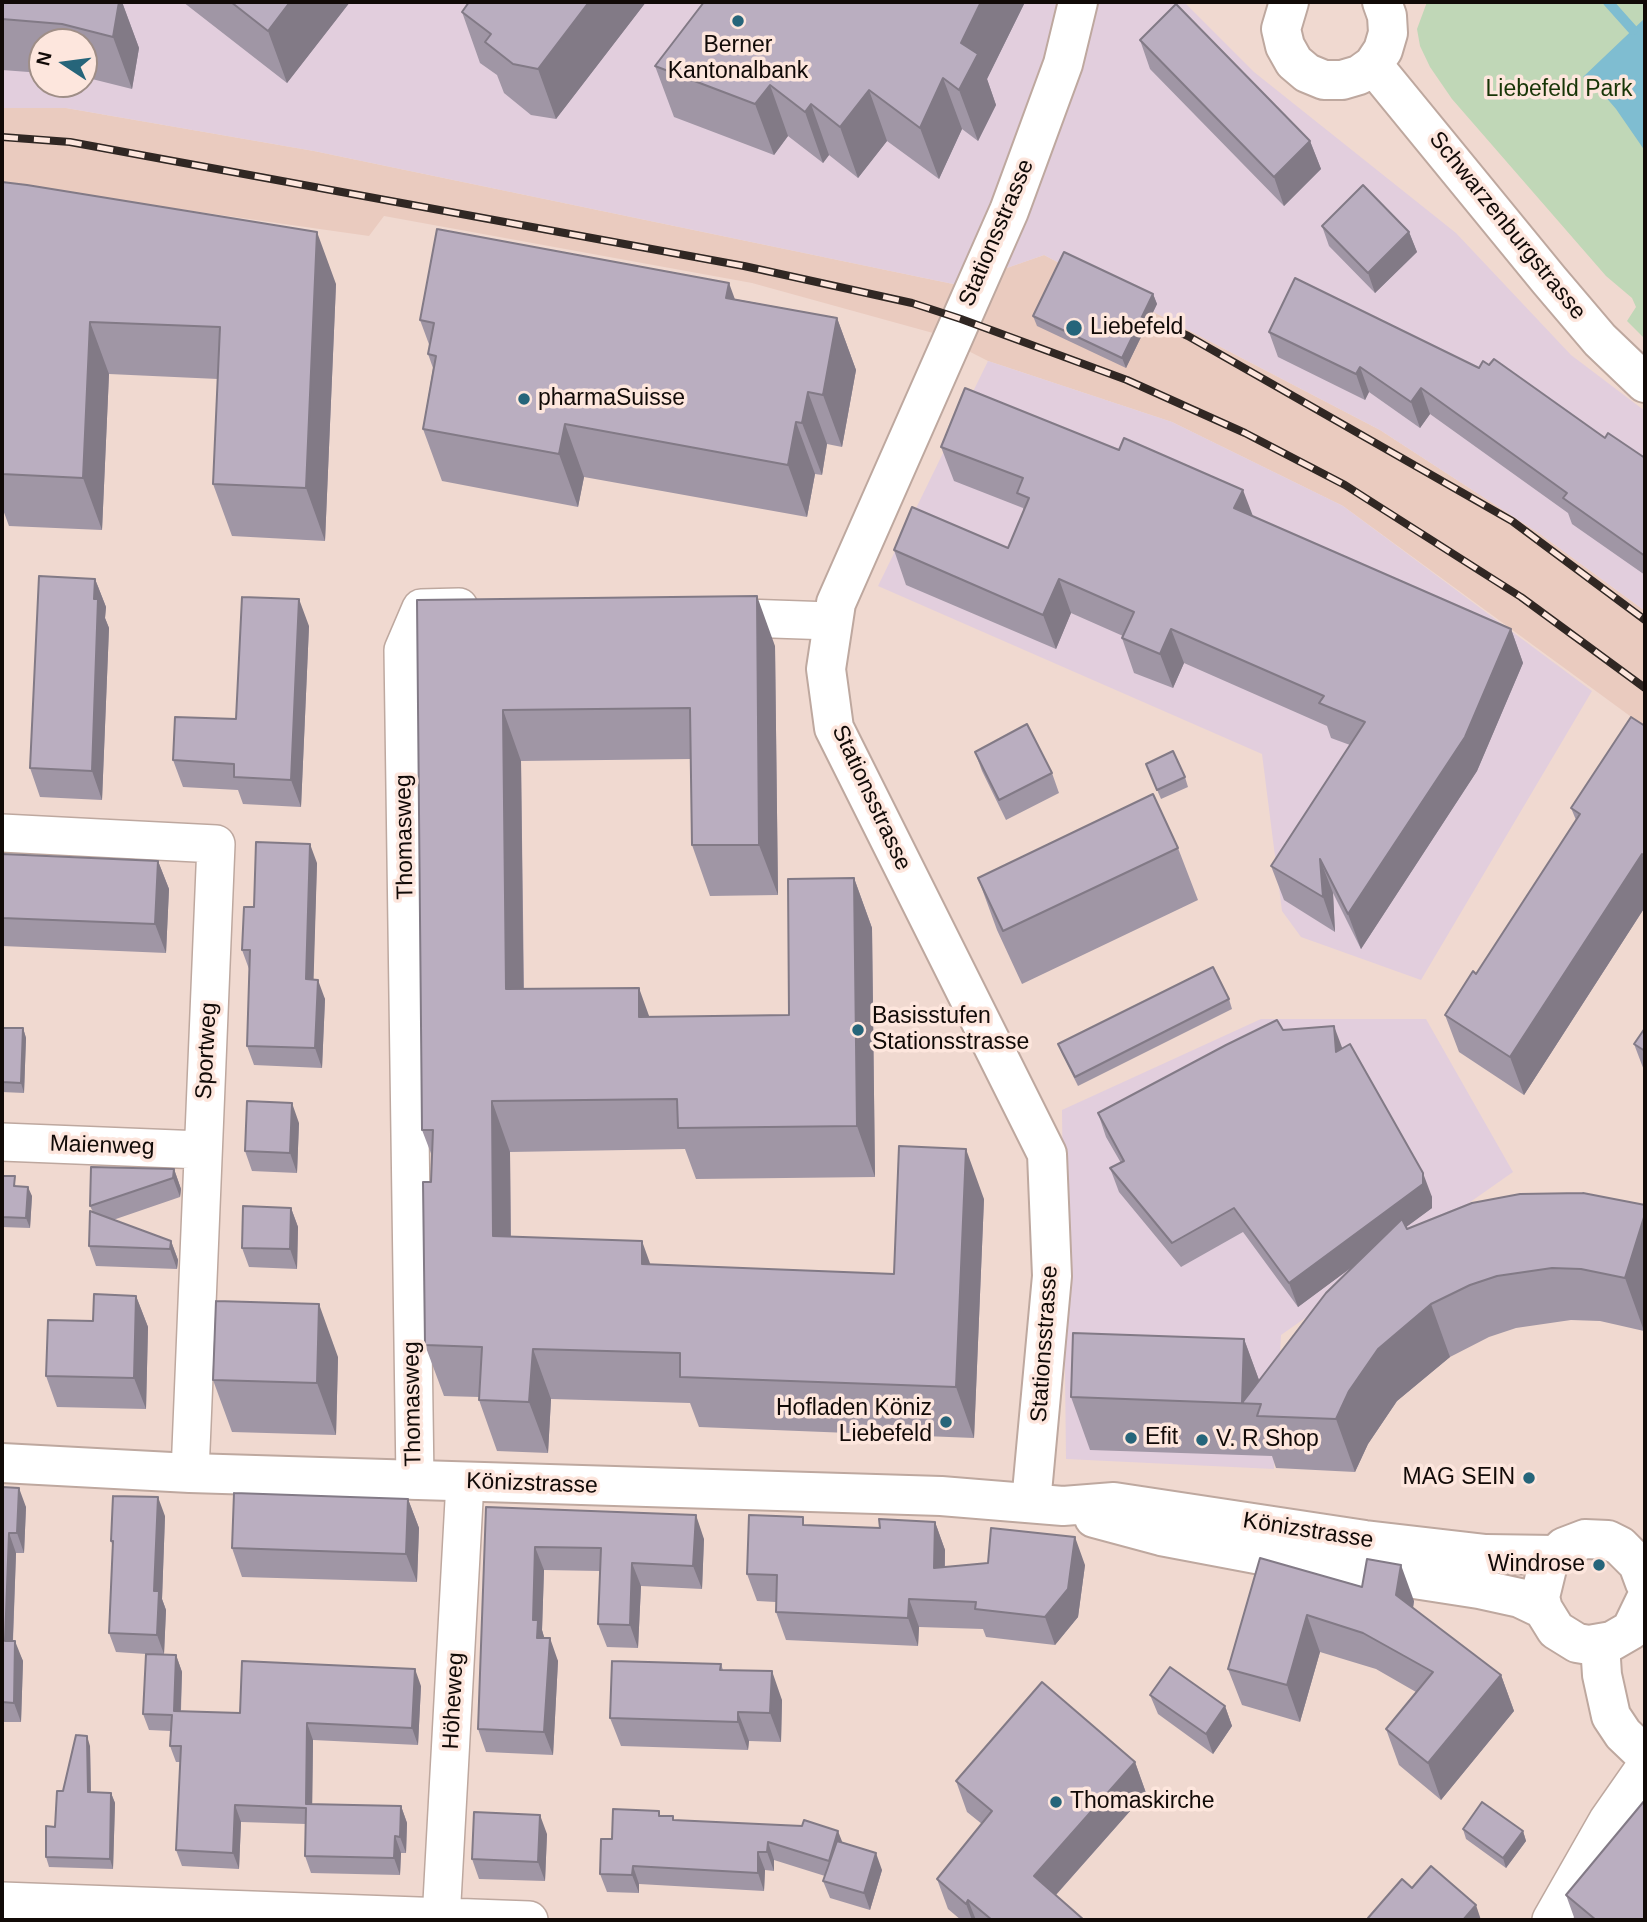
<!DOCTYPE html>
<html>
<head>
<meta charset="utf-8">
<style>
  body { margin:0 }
  #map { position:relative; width:1647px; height:1922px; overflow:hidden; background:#f0d9d0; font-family:Arial,sans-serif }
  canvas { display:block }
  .frame { position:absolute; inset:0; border:4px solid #110a07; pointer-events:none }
  .north { position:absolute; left:28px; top:28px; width:70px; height:70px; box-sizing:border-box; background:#fde6dd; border:2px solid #9f8e87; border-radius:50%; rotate:283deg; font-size:19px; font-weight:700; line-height:28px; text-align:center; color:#110a07 }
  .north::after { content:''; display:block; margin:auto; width:24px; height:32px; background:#26657a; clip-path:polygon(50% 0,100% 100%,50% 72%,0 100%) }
</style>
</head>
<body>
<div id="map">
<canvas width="1647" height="1922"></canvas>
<div class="frame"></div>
<div class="north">N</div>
</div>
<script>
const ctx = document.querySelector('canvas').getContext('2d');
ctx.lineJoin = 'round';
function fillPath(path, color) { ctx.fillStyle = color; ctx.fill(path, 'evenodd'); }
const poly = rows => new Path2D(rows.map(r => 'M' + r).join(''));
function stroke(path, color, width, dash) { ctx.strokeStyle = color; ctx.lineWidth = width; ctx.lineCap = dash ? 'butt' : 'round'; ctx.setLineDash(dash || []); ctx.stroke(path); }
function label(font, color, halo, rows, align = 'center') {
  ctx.font = font + ' Arial,sans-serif'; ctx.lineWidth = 7; ctx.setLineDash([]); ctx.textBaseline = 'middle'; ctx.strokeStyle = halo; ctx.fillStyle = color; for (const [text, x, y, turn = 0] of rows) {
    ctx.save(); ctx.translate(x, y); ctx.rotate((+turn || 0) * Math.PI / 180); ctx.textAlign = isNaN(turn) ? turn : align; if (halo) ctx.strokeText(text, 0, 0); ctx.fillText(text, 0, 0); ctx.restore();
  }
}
const built = poly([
  [2,108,66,108,314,151,958,285,1044,255,1380,430,1540,534,1645,611,1645,727,1343,506,1172,422,988,361,933,333,752,283,384,216,369,236,2,184]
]);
const industrial = poly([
  [2,2,1184,2,1254,72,1456,233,1571,355,1645,411,1645,611,1540,534,1380,430,1044,255,958,285,314,151,66,108,2,108],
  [42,42,84,42,84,84,42,84],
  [988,361,1172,422,1343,506,1592,691,1421,980,1301,937,1282,911,1262,754,878,586],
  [1261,1019,1426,1019,1513,1172,1281,1335,1274,1469,1066,1459,1062,1110]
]);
const green = poly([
  [1427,2,1645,2,1645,339,1627,321,1636,307,1632,298,1606,276,1452,99,1430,67,1420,46,1417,29]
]);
const water = poly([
  [1645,18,1645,151,1616,109,1592,81,1583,77]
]);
const stream = poly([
  [1608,2,1633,30]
]);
const minor = poly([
  [716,617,831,621],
  [2,833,216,844,190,1473],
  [2,1142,202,1150],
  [415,1480,403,650,421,608,459,607],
  [2,1901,529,1920],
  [441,1920,465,1482],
  [1551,1920,1608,1820,1645,1767]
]);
const tertiary = poly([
  [1031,1503,1052,1276,1047,1154,834,728,826,669,836,603,1009,211,1063,64,1078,2],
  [1600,1644,1602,1675,1611,1716,1623,1734,1645,1755]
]);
const secondary = poly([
  [1289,2,1281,29,1285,46,1294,62,1307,73,1324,80,1342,80,1359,75,1373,65,1383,50,1388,33,1387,16,1382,2],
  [1373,65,1549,280,1600,340,1645,383],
  [2,1463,190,1473,941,1496,1063,1506,1114,1502,1365,1540,1486,1554,1555,1555],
  [1094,1518,1161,1536,1272,1557,1479,1589,1520,1598,1543,1609],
  [1645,1583,1638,1564,1620,1546,1608,1540,1585,1539,1564,1547,1548,1564,1540,1597,1543,1609,1556,1630,1577,1643,1589,1645,1612,1641,1631,1630,1645,1601]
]);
const rail = poly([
  [2,137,70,142,744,266,912,303,961,319,1127,380,1245,433,1345,485,1521,597,1645,688],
  [1164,325,1188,336,1512,521,1645,620]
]);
const wall = poly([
  [2,2,122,2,139,48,132,89,84,77,84,42,42,42,42,73,2,70],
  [183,2,350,2,287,83],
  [646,2,556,119,531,115,504,93,497,75,480,63,462,12],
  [702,2,1025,2,987,79,996,105,978,141,962,129,939,179,887,141,858,178,829,155,823,163,788,136,774,155,674,117,655,66,703,3],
  [1140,40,1310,141,1321,169,1284,206,1150,69],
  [2,182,336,284,325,541,232,536,213,484,218,379,109,374,102,530,9,526,2,507],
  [1322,226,1409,232,1417,252,1375,293,1329,246],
  [1153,294,1157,304,1126,368,1037,326,1033,316],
  [735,299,837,318,856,370,842,447,827,444,822,475,815,474,807,517,584,477,578,507,442,481,423,429,433,368,428,354,430,347,420,320],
  [1269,332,1605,438,1645,458,1645,575,1572,524,1568,513,1430,414,1420,428,1369,392,1365,400,1278,357],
  [941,447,1252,516,1511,629,1523,663,1477,771,1361,949,1333,893,1335,932,1284,900,1271,866,1350,745,1331,738,1327,726,1184,663,1173,688,1134,673,1122,638,1123,636,1071,613,1056,649,906,585,894,550,1008,548,1024,511,1023,508,954,481],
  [95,579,106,607,105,618,109,628,102,800,40,797,30,768],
  [417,600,775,646,778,895,710,896,692,845,691,759,521,761,524,989,650,1017,789,1015,854,878,872,928,875,1177,696,1179,685,1149,510,1152,511,1237,650,1265,894,1274,984,1199,974,1438,699,1427,690,1403,551,1399,548,1453,497,1451,479,1400,479,1397,444,1396,425,1345,432,1156,422,1130],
  [309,626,301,807,243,804,238,790,183,787,173,760,236,719],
  [1645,726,1645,907,1524,1095,1459,1052,1445,1015,1476,974,1576,820,1571,808],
  [975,752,1052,773,1059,793,1006,820,982,771],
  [1146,764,1185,777,1188,787,1161,799],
  [1178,848,1198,900,1022,984,997,930,978,878],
  [2,854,158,861,169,889,166,953,2,946],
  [317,863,313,980,325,999,322,1068,254,1065,247,1046,249,969,242,950,254,907],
  [1229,999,1232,1009,1078,1086,1062,1054,1058,1044],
  [2,1028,23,1028,26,1038,24,1093,2,1092],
  [1645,1028,1645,1073,1634,1044],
  [1283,1030,1342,1048,1432,1197,1432,1208,1406,1227,1407,1229,1645,1205,1644,1331,1600,1321,1571,1320,1516,1328,1489,1337,1450,1357,1397,1401,1368,1444,1355,1472,1276,1468,1272,1456,1090,1450,1071,1397,1244,1339,1259,1380,1357,1263,1298,1307,1243,1232,1181,1267,1119,1192,1110,1168,1121,1163,1106,1137,1098,1113],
  [299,1123,297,1173,252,1171,245,1151],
  [174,1169,181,1189,180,1197,113,1220,171,1241,178,1260,177,1269,96,1266,89,1246,93,1212,90,1206],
  [2,1176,32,1196,30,1228,2,1227],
  [291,1208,298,1227,297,1269,249,1267,242,1248],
  [136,1296,148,1327,146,1409,57,1407,46,1376,93,1321],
  [338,1357,336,1435,232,1432,213,1380],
  [2,1487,26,1507,24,1553,16,1553,13,1641,23,1661,21,1722,2,1722],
  [408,1499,419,1528,417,1582,242,1577,232,1548],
  [486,1507,704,1539,702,1589,641,1586,638,1648,607,1647,598,1624,600,1571,544,1570,542,1630,544,1638,558,1661,553,1755,486,1752,478,1729],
  [165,1516,162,1599,166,1610,164,1654,176,1655,182,1672,181,1711,240,1713,421,1686,418,1745,313,1740,312,1804,401,1806,407,1823,406,1853,401,1853,400,1875,311,1873,305,1856,306,1824,241,1822,239,1869,182,1866,176,1850,180,1762,176,1762,170,1746,171,1731,149,1730,143,1714,146,1654,116,1652,109,1633,113,1547,111,1541],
  [935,1522,945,1550,945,1567,1085,1565,1078,1617,1055,1645,986,1637,983,1629,919,1627,918,1646,786,1640,776,1612,776,1602,757,1601,747,1574,806,1525,880,1528],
  [1260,1558,1414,1601,1413,1608,1501,1675,1514,1711,1441,1800,1399,1765,1386,1729,1416,1692,1376,1669,1320,1652,1300,1722,1242,1705,1228,1669],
  [721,1664,723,1670,782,1700,781,1742,749,1741,748,1750,621,1746,610,1718],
  [1150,1695,1225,1706,1232,1726,1213,1754,1158,1714],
  [90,1746,91,1792,111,1793,115,1803,113,1869,49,1867,46,1857,55,1827,63,1791],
  [1135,1762,1146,1793,1056,1895,1084,1920,961,1920,948,1909,937,1879,982,1824,967,1812,956,1781],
  [661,1816,673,1816,674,1820,843,1843,882,1870,870,1910,830,1898,823,1881,825,1876,774,1860,774,1871,765,1870,764,1891,639,1884,639,1893,607,1892,600,1874,612,1839],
  [1463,1829,1523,1831,1526,1841,1506,1868,1466,1839],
  [547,1834,545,1881,479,1879,472,1859],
  [1566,1895,1645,1920,1575,1920]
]);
const shadedWall = poly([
  [119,2,122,2,139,48,132,89,113,37],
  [290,2,350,2,287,83,268,31],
  [589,2,646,2,556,119,538,69],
  [981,2,1025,2,987,79,996,105,978,141,959,90,961,43],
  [943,78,962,129,939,179,920,128],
  [770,85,788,136,774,155,755,104],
  [869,90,887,141,858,178,840,127],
  [811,104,829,155,823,163,805,112],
  [1310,141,1321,169,1284,206,1274,177],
  [317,232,336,284,325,541,306,488],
  [1409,232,1417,252,1375,293,1368,273],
  [729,283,748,335,726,298],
  [1153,294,1157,304,1126,368,1122,358],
  [837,318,856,370,842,447,823,395],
  [90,322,109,374,102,530,83,478],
  [1360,367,1369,392,1365,400,1356,374],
  [1421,388,1430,414,1420,428,1411,402],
  [808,392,827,444,822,475,802,423],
  [796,422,815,474,807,517,788,465],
  [565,424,584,477,578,507,559,454],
  [1243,490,1256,524,1234,508],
  [95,579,106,607,105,618,109,628,102,800,92,771],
  [1059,579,1071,613,1056,649,1043,615],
  [757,596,775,646,778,895,759,845],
  [299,599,309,626,301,807,291,780],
  [1171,629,1184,663,1173,688,1160,654],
  [1511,629,1523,663,1477,771,1361,949,1348,914],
  [503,710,521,761,524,1040,506,989],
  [310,844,317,863,313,999,306,979],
  [1642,854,1645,863,1645,907,1524,1095,1510,1057],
  [1320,859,1333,893,1335,932,1323,897],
  [158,861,169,889,166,953,155,924],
  [854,878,872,928,875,1177,857,1126],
  [318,980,325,999,322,1068,315,1048],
  [639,988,657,1038,639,1017],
  [1334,1026,1343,1050,1336,1052],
  [23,1028,26,1038,24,1093,21,1083],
  [492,1101,510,1152,511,1287,493,1236],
  [292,1103,299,1123,297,1173,290,1153],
  [966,1149,984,1199,974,1438,956,1387],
  [174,1169,181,1189,180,1197,173,1178],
  [1423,1173,1432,1197,1432,1208,1298,1307,1289,1283],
  [28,1187,32,1196,30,1228,26,1218],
  [291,1208,298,1227,297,1269,290,1249],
  [1645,1214,1645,1327,1644,1331,1625,1278],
  [171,1241,178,1260,177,1269,170,1249],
  [642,1241,660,1291,642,1264],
  [136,1296,148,1327,146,1409,134,1378],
  [319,1304,338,1357,336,1435,317,1383],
  [1431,1304,1450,1357,1397,1401,1368,1444,1355,1472,1336,1419,1349,1391,1378,1349],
  [1244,1339,1263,1391,1261,1404,1242,1403],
  [533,1349,551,1399,548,1453,529,1402],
  [19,1488,26,1507,24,1553,17,1533],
  [158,1497,165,1516,162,1599,166,1610,164,1654,157,1635,154,1591],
  [408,1499,419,1528,417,1582,406,1554],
  [696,1515,704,1539,702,1589,693,1566],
  [935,1522,945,1550,944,1596,934,1568],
  [9,1533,16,1553,12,1661,5,1641],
  [1075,1537,1085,1565,1078,1617,1055,1645,1045,1617],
  [535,1547,544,1570,542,1630,546,1643,537,1638,533,1620],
  [632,1563,641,1586,638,1648,630,1625],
  [1401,1565,1414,1601,1409,1632,1396,1595],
  [909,1599,919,1627,918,1646,908,1618],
  [1307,1615,1320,1652,1300,1722,1287,1685],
  [550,1638,558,1661,553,1755,544,1732],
  [15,1641,23,1661,21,1722,14,1703],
  [176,1655,182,1672,180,1727,174,1711],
  [415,1669,421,1686,418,1745,412,1728],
  [772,1671,782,1700,781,1742,770,1713],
  [1501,1675,1514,1711,1441,1800,1428,1763],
  [1225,1706,1232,1726,1213,1754,1206,1734],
  [738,1712,749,1741,748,1750,738,1722],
  [307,1723,313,1740,312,1820,306,1804],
  [87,1736,90,1746,91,1802,88,1792],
  [1135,1762,1146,1793,1045,1907,1034,1876],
  [111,1793,115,1803,113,1869,110,1859],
  [235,1805,241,1822,239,1869,233,1853],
  [401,1806,407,1823,406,1853,400,1837],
  [540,1815,547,1834,545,1881,538,1862],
  [838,1831,845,1849,836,1879,829,1861],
  [1523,1831,1526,1841,1506,1868,1503,1858],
  [395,1836,401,1853,400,1875,394,1858],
  [768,1842,774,1860,774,1871,767,1852],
  [758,1852,765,1870,764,1891,758,1873],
  [876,1853,882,1870,870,1910,864,1893],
  [633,1866,639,1884,639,1893,632,1875],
  [968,1900,976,1920,972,1920,966,1904],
  [1476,1905,1481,1920,1463,1920]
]);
const building = poly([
  [2,2,119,2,113,37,62,24,2,19,2,2],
  [231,2,290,2,268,31,231,2],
  [469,2,589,2,538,69,513,64,485,42,491,34,462,12,469,2],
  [704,2,981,2,961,43,978,54,959,90,943,78,920,128,869,90,840,127,811,104,805,112,770,85,755,104,655,66,704,2],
  [1176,4,1310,141,1274,177,1140,40,1176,4],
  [2,182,27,185,317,232,306,488,213,484,220,327,90,322,83,478,2,474,2,182],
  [1363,185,1409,232,1368,273,1322,226,1363,185],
  [437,229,729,283,726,298,837,318,823,395,808,392,802,423,796,422,788,465,565,424,559,454,423,429,436,356,428,354,434,323,420,320,437,229],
  [1064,252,1153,294,1122,358,1033,316,1064,252],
  [1295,278,1479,368,1483,361,1489,365,1494,359,1605,438,1608,433,1645,458,1645,556,1563,498,1567,493,1421,388,1411,402,1360,367,1356,374,1269,332,1295,278],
  [965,388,1119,450,1124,438,1243,490,1234,508,1511,629,1465,737,1348,914,1320,859,1323,897,1271,866,1365,722,1319,703,1324,696,1171,629,1160,654,1122,638,1134,612,1059,579,1043,615,894,550,912,507,1008,548,1029,498,1017,493,1023,478,941,447,965,388],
  [39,576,95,579,94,599,98,599,92,771,30,768,39,576],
  [757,596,759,845,692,845,690,708,503,710,506,989,639,988,639,1017,789,1015,788,879,854,878,857,1126,678,1128,677,1099,492,1101,493,1236,642,1241,642,1264,894,1274,899,1146,966,1149,956,1387,680,1377,680,1353,533,1349,529,1402,479,1400,482,1347,425,1345,423,1182,431,1182,433,1130,422,1130,417,600,757,596],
  [242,597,299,599,291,780,234,777,234,764,173,760,175,717,236,719,242,597],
  [1631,717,1645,726,1645,856,1642,854,1510,1057,1445,1015,1473,971,1476,974,1580,814,1571,808,1631,717],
  [1027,724,1052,773,999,800,975,752,1027,724],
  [1173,751,1185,777,1157,790,1146,764,1173,751],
  [1153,794,1178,848,1003,931,978,878,1153,794],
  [256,842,310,844,306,979,318,980,315,1048,247,1046,250,950,242,950,244,907,254,907,256,842],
  [2,854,158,861,155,924,2,918,2,854],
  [1213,967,1229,999,1075,1077,1058,1044,1213,967],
  [1277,1020,1283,1030,1334,1026,1336,1052,1350,1044,1423,1173,1423,1184,1289,1283,1234,1208,1172,1243,1110,1168,1124,1161,1098,1113,1226,1045,1277,1020],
  [2,1028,23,1028,21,1083,2,1082,2,1028],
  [1645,1028,1645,1051,1634,1044,1645,1028],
  [247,1101,292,1103,290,1153,245,1151,247,1101],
  [91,1167,174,1169,173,1178,90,1206,91,1167],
  [2,1176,15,1176,14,1186,28,1187,26,1218,2,1217,2,1176],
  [1583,1193,1645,1205,1645,1214,1625,1278,1581,1269,1552,1268,1497,1276,1470,1285,1431,1304,1378,1349,1349,1391,1336,1419,1257,1416,1261,1404,1071,1397,1073,1333,1244,1339,1242,1403,1326,1293,1402,1219,1407,1229,1472,1203,1520,1194,1583,1193],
  [243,1206,291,1208,290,1249,242,1248,243,1206],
  [90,1211,171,1241,170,1249,89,1246,90,1211],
  [94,1294,136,1296,134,1378,46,1376,48,1320,93,1321,94,1294],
  [216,1301,319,1304,317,1383,213,1380,216,1301],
  [2,1487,19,1488,17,1533,9,1533,5,1641,15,1641,14,1703,2,1702,2,1487],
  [234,1493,408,1499,406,1554,232,1548,234,1493],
  [113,1496,158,1497,154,1591,159,1591,157,1635,109,1633,113,1541,111,1541,113,1496],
  [486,1507,696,1515,693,1566,632,1563,630,1625,598,1624,601,1548,535,1547,533,1620,538,1620,537,1638,550,1638,544,1732,478,1729,486,1507],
  [749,1515,803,1517,803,1525,880,1528,879,1519,935,1522,934,1568,988,1563,991,1528,1075,1537,1068,1589,1045,1617,975,1609,976,1602,909,1599,908,1618,776,1612,777,1575,747,1574,749,1515],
  [1260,1558,1362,1587,1367,1559,1401,1565,1396,1595,1501,1675,1428,1763,1386,1729,1433,1672,1363,1633,1307,1615,1287,1685,1228,1669,1260,1558],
  [146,1654,176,1655,174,1711,240,1713,242,1661,415,1669,412,1728,307,1723,306,1804,401,1806,400,1837,395,1836,394,1858,305,1856,306,1808,235,1805,233,1853,176,1850,181,1746,170,1746,172,1715,143,1714,146,1654],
  [612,1661,721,1664,720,1670,772,1671,770,1713,738,1712,738,1722,610,1718,612,1661],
  [1170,1667,1225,1706,1206,1734,1150,1695,1170,1667],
  [1042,1682,1135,1762,1034,1876,1084,1920,992,1920,968,1900,966,1904,937,1879,992,1811,956,1781,1042,1682],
  [76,1735,87,1736,88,1792,111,1793,110,1859,46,1857,46,1826,55,1827,57,1791,63,1791,76,1735],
  [1645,1800,1645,1920,1596,1920,1566,1895,1645,1800],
  [1482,1802,1523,1831,1503,1858,1463,1829,1482,1802],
  [613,1809,659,1811,659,1816,673,1816,673,1820,802,1826,804,1820,838,1831,829,1861,768,1842,767,1852,758,1852,758,1873,633,1866,632,1875,600,1874,601,1839,612,1839,613,1809],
  [474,1812,540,1815,538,1862,472,1859,474,1812],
  [837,1841,876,1853,864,1893,823,1881,837,1841],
  [1431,1866,1476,1905,1463,1920,1371,1920,1368,1918,1402,1879,1412,1888,1431,1866]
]);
const markers = [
  [738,21,7,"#26657a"],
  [1074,328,9,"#26657a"],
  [524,399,7,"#26657a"],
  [858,1030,7,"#26657a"],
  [946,1422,7,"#26657a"],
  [1131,1438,7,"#26657a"],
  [1202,1440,7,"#26657a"],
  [1529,1478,7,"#26657a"],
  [1599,1565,7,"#26657a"],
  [1056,1802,7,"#26657a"]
];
const poiNames = [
  ["Berner",738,46,"center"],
  ["Kantonalbank",738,72,"center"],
  ["Liebefeld",1090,328],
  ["pharmaSuisse",538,399],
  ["Basisstufen",872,1017],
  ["Stationsstrasse",872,1043],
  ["Hofladen Köniz",932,1409,"right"],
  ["Liebefeld",932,1435,"right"],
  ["Efit",1145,1438],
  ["V. R Shop",1216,1440],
  ["MAG SEIN",1515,1478,"right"],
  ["Windrose",1585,1565,"right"],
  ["Thomaskirche",1070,1802]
];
const parkNames = [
  ["Liebefeld Park",1559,90]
];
const streetNames = [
  ["Schwarzenburgstrasse",1507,226,51],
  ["Stationsstrasse",997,233,-67],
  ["Stationsstrasse",871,798,65],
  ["Thomasweg",405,837,-91],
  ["Sportweg",207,1051,-87],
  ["Maienweg",102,1146,2],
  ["Stationsstrasse",1045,1344,-86],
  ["Thomasweg",413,1404,-91],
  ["Könizstrasse",532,1484,2],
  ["Könizstrasse",1308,1531,9],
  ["Höheweg",454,1701,-87]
];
fillPath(built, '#eacbbf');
fillPath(industrial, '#e2cedd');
fillPath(green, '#c0d7b7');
fillPath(water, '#7fbdd1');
stroke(stream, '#7fbdd1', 10);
stroke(minor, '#bea89f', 40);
stroke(tertiary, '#bea89f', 42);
stroke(secondary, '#bea89f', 42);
stroke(minor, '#fff', 37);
stroke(tertiary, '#fff', 38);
stroke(secondary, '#fff', 38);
stroke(rail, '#302723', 8);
stroke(rail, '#fde6dd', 5, [16]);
fillPath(wall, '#a096a5');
fillPath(shadedWall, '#827a86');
fillPath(building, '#baaec0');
stroke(building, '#827a86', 2);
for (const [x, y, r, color] of markers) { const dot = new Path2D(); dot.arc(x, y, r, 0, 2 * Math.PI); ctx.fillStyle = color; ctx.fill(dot); stroke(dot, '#fde6dd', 2.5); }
label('23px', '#110a07', '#fde6dd', poiNames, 'left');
label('23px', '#173506', '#fde6dd', parkNames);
label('23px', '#110a07', '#fde6dd', streetNames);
</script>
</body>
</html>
